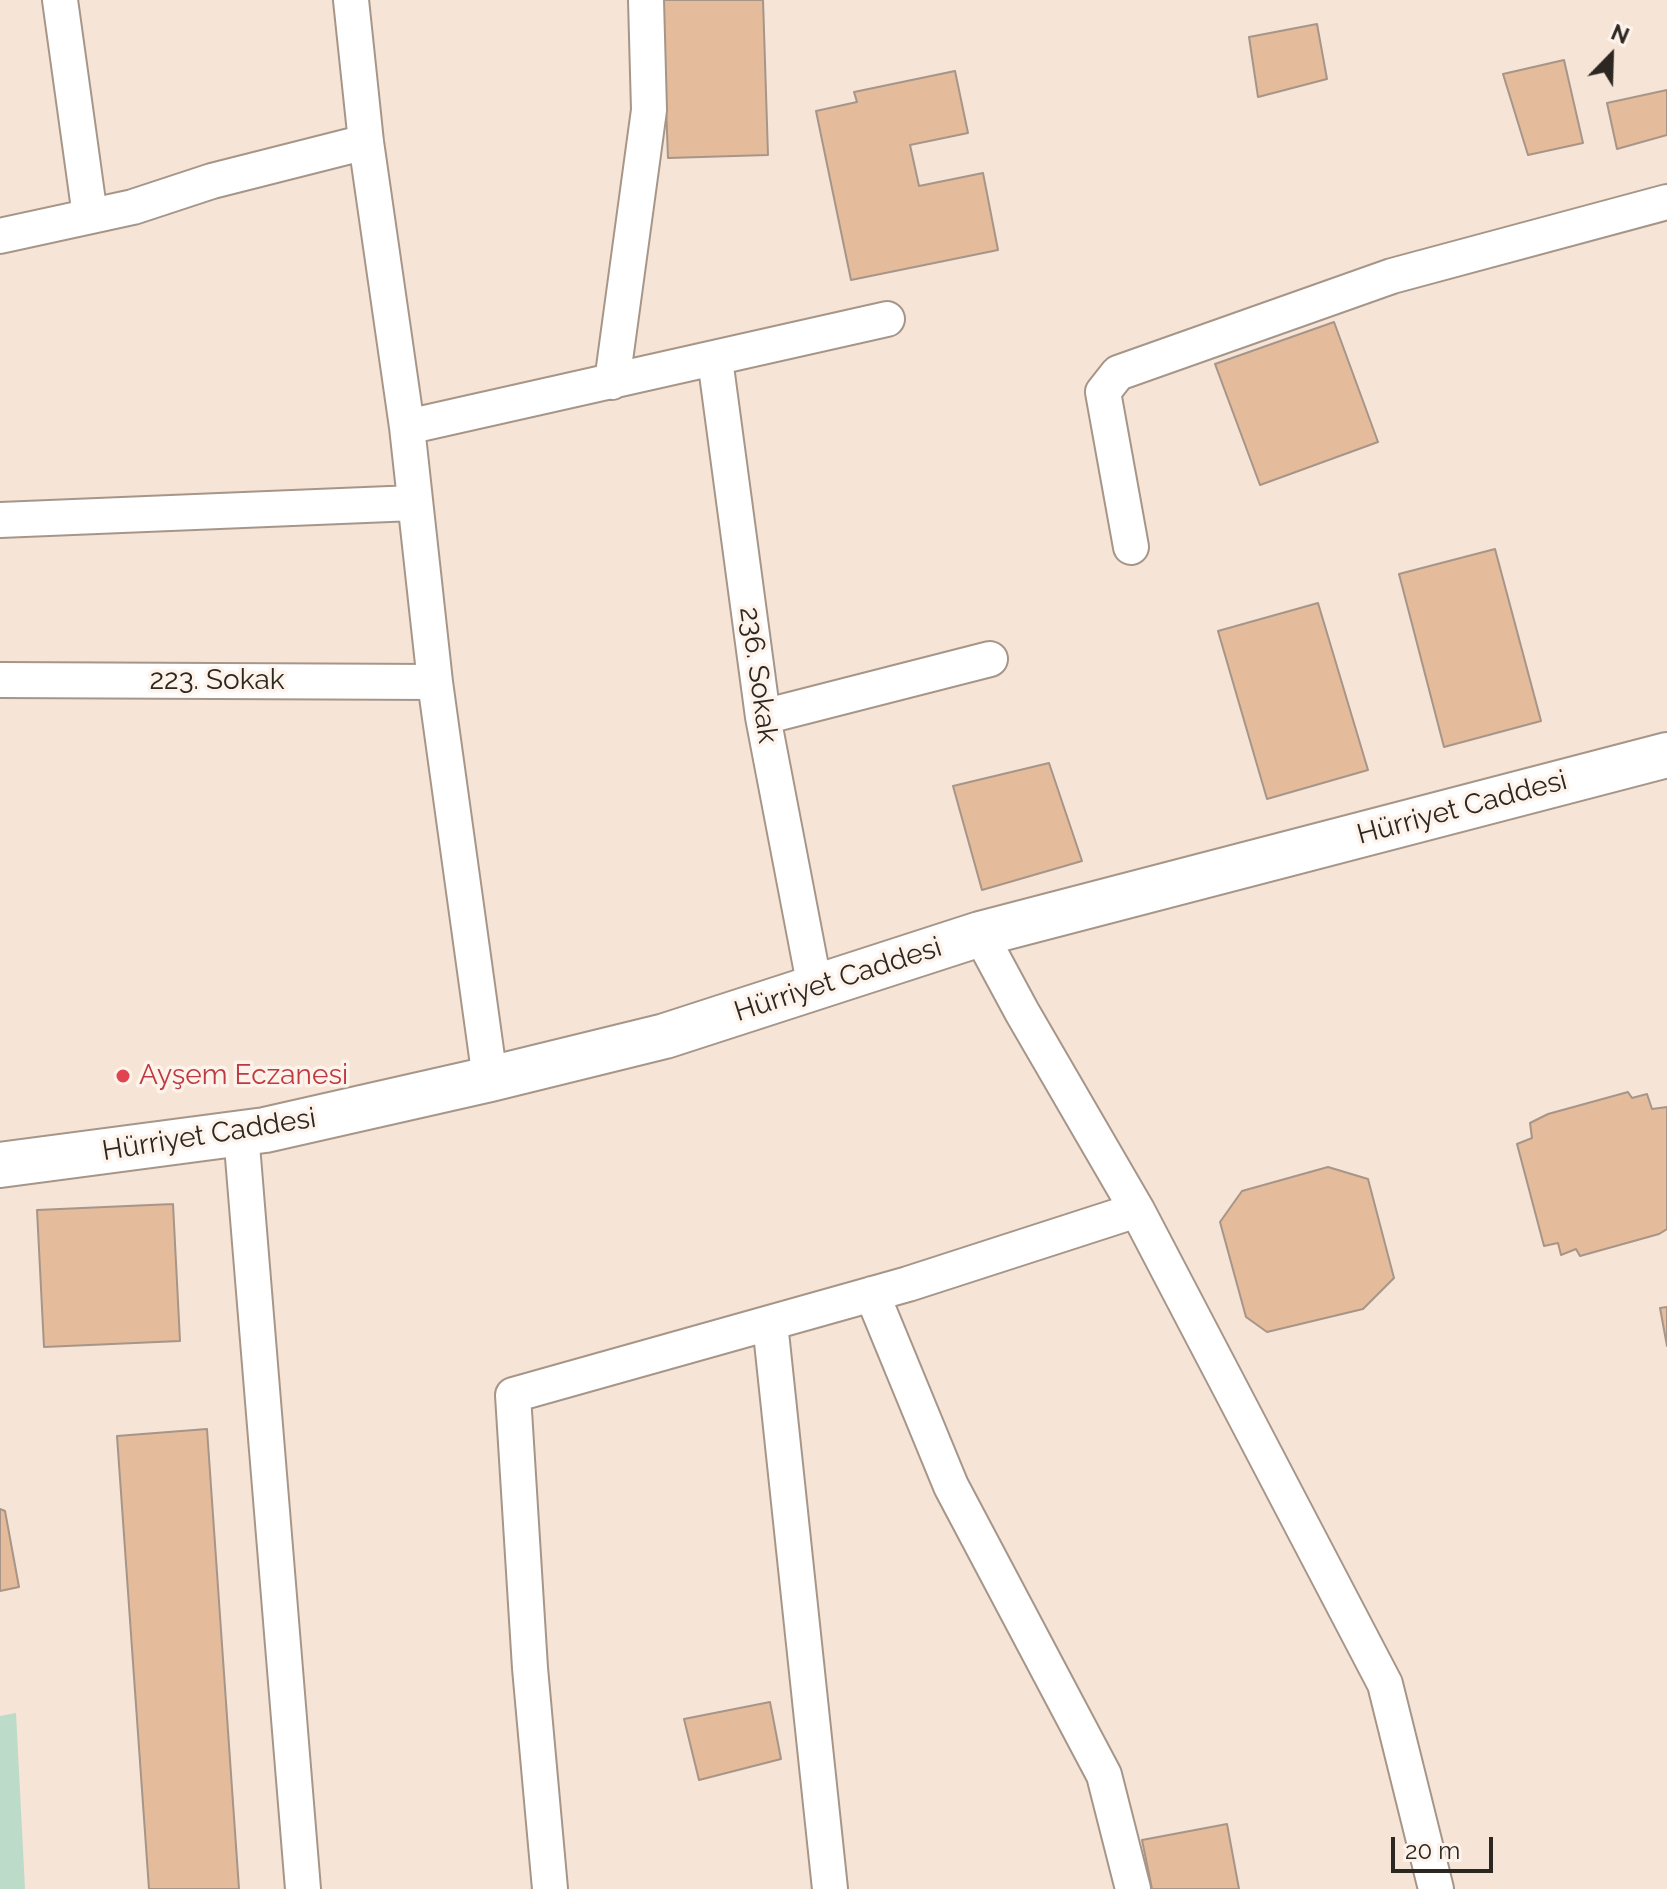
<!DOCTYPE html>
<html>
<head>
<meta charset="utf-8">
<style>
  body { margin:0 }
  #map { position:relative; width:1667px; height:1889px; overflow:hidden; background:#f6e4d6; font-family:Raleway,sans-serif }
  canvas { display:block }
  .north { position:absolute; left:1571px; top:16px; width:80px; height:80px; -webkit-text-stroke:6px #fef3eb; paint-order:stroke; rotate:23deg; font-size:22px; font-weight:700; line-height:32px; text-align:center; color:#2d2722 }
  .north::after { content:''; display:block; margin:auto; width:28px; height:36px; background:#2d2722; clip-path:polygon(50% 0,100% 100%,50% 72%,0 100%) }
  .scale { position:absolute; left:1391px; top:1837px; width:102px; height:36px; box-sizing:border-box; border:4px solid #2d2722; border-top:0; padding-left:10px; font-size:24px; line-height:28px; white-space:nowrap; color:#2d2722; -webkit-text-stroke:6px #fef3eb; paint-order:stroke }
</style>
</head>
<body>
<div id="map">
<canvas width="1667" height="1889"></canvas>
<div class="north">N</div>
<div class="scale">20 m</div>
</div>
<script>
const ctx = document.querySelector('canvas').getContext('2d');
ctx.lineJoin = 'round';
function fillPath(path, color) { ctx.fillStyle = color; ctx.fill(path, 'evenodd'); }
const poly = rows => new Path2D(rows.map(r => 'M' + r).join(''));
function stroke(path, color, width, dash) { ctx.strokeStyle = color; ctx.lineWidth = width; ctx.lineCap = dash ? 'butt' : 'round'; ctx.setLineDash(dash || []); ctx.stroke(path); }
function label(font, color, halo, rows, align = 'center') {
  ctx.font = font + ' Raleway,sans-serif'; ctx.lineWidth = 7; ctx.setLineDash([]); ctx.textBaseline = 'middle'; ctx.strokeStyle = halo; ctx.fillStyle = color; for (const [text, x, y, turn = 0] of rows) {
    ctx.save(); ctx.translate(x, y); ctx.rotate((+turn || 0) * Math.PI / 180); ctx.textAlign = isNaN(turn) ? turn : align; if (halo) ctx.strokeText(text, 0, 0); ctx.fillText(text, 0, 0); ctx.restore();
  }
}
const green = poly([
  [16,1713,25,1889,0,1889,0,1716]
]);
const building = poly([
  [662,0,763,0,768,155,668,158,662,0],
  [1317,24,1327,79,1258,97,1249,37,1317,24],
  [1564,60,1583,143,1528,155,1503,74,1564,60],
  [955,71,968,133,910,145,919,186,983,173,998,250,851,280,816,111,857,102,854,92,955,71],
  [1667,90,1667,135,1617,149,1607,103,1667,90],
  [1334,322,1378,442,1260,485,1215,364,1334,322],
  [1495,549,1541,721,1444,747,1399,574,1495,549],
  [1318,603,1368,770,1267,799,1218,631,1318,603],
  [1049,763,1082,861,982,890,953,786,1049,763],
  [1628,1092,1632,1098,1647,1094,1652,1109,1667,1107,1667,1229,1659,1234,1580,1256,1576,1249,1561,1255,1558,1243,1544,1246,1517,1144,1532,1138,1530,1123,1548,1114,1628,1092],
  [1328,1167,1368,1179,1394,1278,1363,1309,1267,1332,1246,1317,1220,1222,1242,1191,1328,1167],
  [173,1204,180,1341,44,1347,37,1210,173,1204],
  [1667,1307,1667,1346,1660,1308,1667,1307],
  [207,1429,239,1889,149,1889,117,1436,207,1429],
  [0,1509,5,1511,19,1587,0,1591,0,1509],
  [770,1702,781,1759,699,1780,684,1719,770,1702],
  [1227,1824,1239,1889,1152,1889,1142,1840,1227,1824]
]);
const street = poly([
  [60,0,90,216],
  [351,0,366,142,407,427,435,682,490,1079],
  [0,236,133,207,212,181,366,142],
  [715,359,763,717,815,988],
  [612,382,649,110,646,0],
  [407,427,887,319],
  [0,520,414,503],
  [1131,547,1103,392,1118,373,1392,276,1667,202],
  [0,680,435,682],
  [763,717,990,659],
  [980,934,1022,1012,1137,1210,1385,1684,1436,1889],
  [241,1133,303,1889],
  [872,1294,951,1486,1104,1775,1133,1889],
  [770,1323,830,1889],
  [550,1889,530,1668,513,1395,908,1284,1137,1210]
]);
const secondary = poly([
  [0,1165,265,1130,490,1079,665,1036,980,934,1667,755]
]);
const markers = [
  [123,1076,8,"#e0444e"]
];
const streetNames = [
  ["236. Sokak",758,675,82],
  ["223. Sokak",217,681],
  ["Hürriyet Caddesi",1462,808,-15],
  ["Hürriyet Caddesi",838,980,-18],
  ["Hürriyet Caddesi",209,1135,-9]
];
const healthNames = [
  ["Ayşem Eczanesi",139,1076]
];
fillPath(green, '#bddbc9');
fillPath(building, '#e4bc9b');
stroke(building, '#a69588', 2);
stroke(street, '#a69689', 38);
stroke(secondary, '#a69689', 48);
stroke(street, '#fff', 34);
stroke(secondary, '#fff', 44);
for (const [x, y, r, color] of markers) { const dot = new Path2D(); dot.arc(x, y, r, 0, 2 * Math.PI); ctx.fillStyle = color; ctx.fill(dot); stroke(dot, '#fef3eb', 3); }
label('28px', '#2d2722', '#fef3eb', streetNames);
label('28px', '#be3a42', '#fef3eb', healthNames, 'left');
</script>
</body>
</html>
